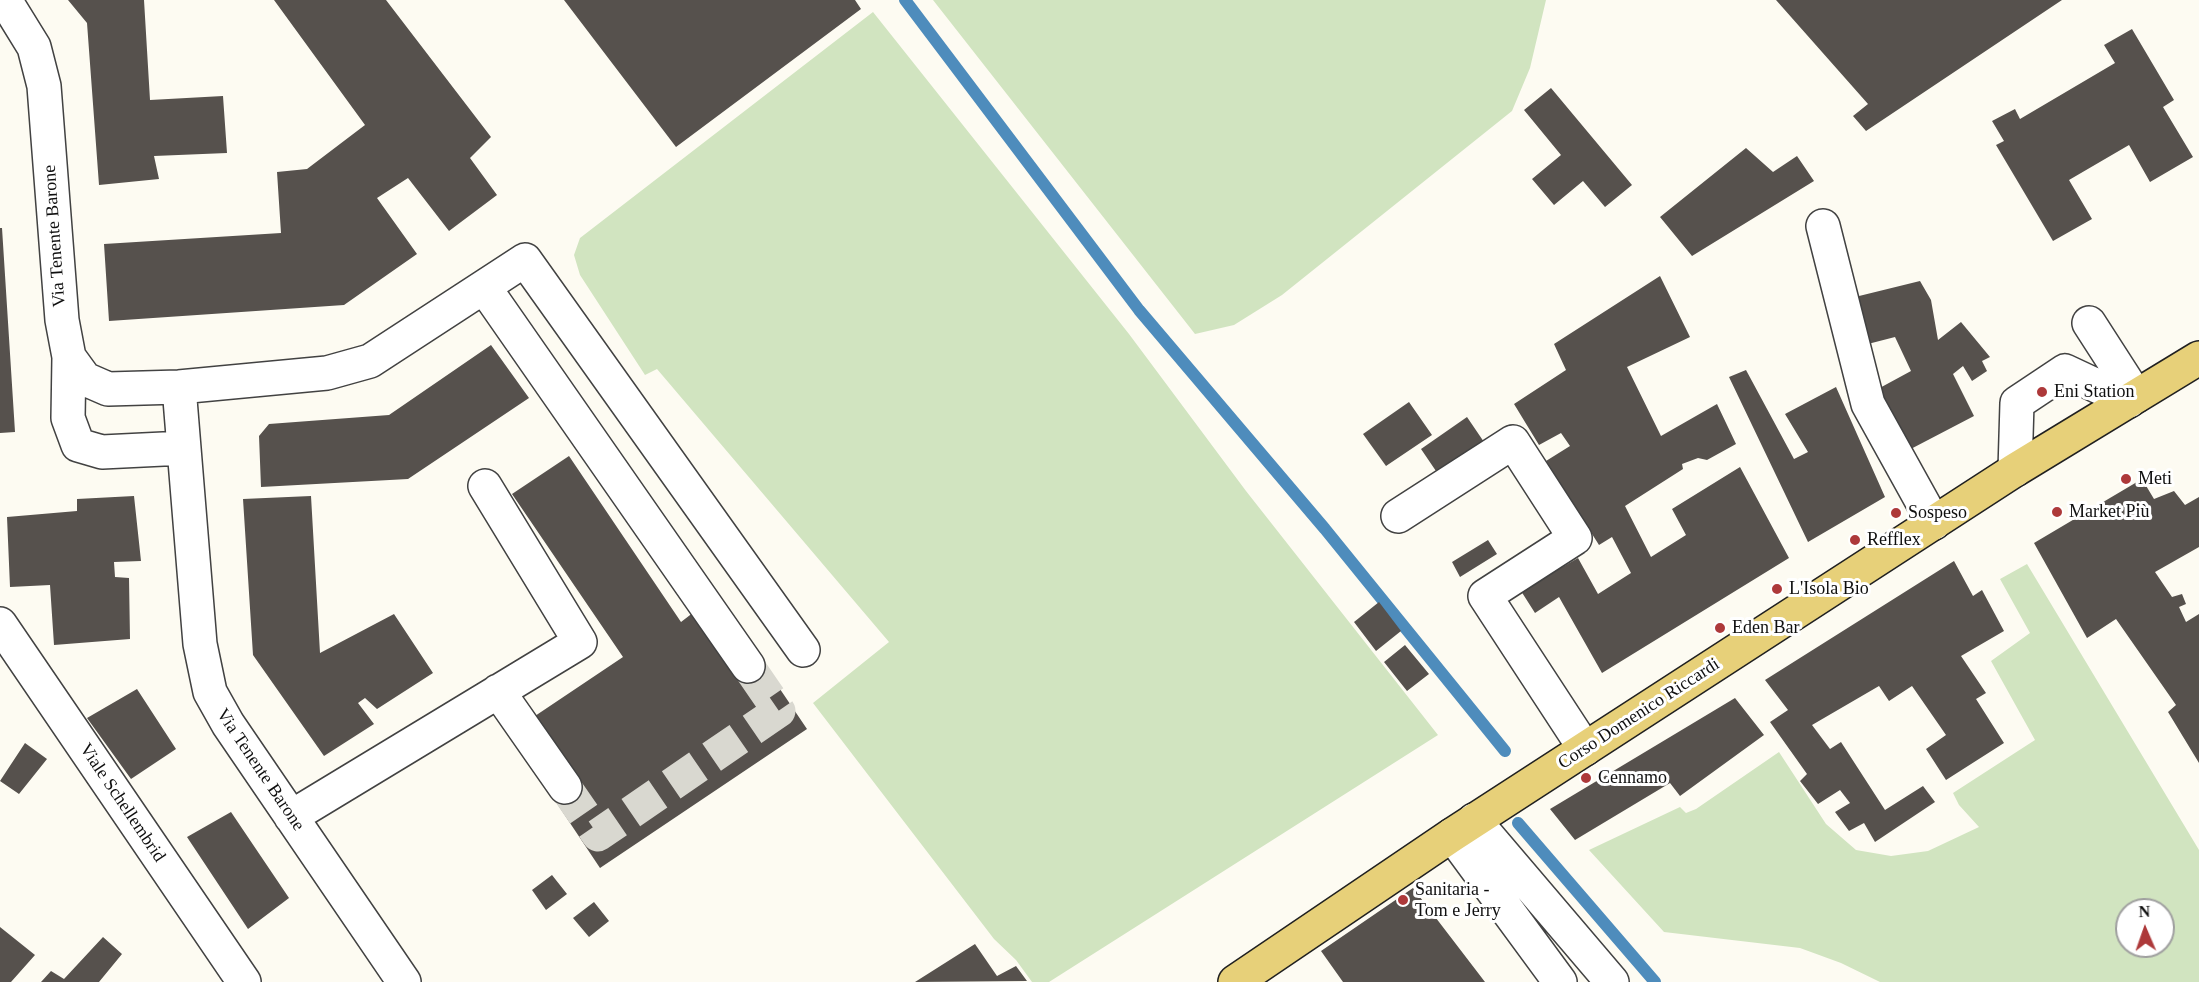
<!DOCTYPE html>
<html>
<head>
<meta charset="utf-8">
<style>
  body { margin:0 }
  #map { position:relative; width:2199px; height:982px; overflow:hidden; background:#fdfbf2; font-family:Georgia,serif }
  canvas { display:block }
  .north { position:absolute; left:2115px; top:898px; width:60px; height:60px; box-sizing:border-box; background:#fff; border:2px solid #9f9f9f; border-radius:50%; rotate:358deg; font-size:16px; font-weight:700; line-height:24px; text-align:center; color:#0f0f0f }
  .north::after { content:''; display:block; margin:auto; width:21px; height:27px; background:#ad393a; clip-path:polygon(50% 0,100% 100%,50% 72%,0 100%) }
</style>
</head>
<body>
<div id="map">
<canvas width="2199" height="982"></canvas>
<div class="north">N</div>
</div>
<script>
const ctx = document.querySelector('canvas').getContext('2d');
ctx.lineJoin = 'round';
function fillPath(path, color) { ctx.fillStyle = color; ctx.fill(path, 'evenodd'); }
const poly = rows => new Path2D(rows.map(r => 'M' + r).join(''));
function stroke(path, color, width, dash) { ctx.strokeStyle = color; ctx.lineWidth = width; ctx.lineCap = dash ? 'butt' : 'round'; ctx.setLineDash(dash || []); ctx.stroke(path); }
function label(font, color, halo, rows, align = 'center') {
  ctx.font = font + ' Georgia,serif'; ctx.lineWidth = 6; ctx.setLineDash([]); ctx.textBaseline = 'middle'; ctx.strokeStyle = halo; ctx.fillStyle = color; for (const [text, x, y, turn = 0] of rows) {
    ctx.save(); ctx.translate(x, y); ctx.rotate((+turn || 0) * Math.PI / 180); ctx.textAlign = isNaN(turn) ? turn : align; if (halo) ctx.strokeText(text, 0, 0); ctx.fillText(text, 0, 0); ctx.restore();
  }
}
const green = poly([
  [933,0,1546,0,1530,68,1512,111,1282,295,1234,325,1195,334],
  [873,12,1129,334,1246,491,1438,735,1049,982,1032,982,1016,960,994,939,813,703,889,642,657,369,645,375,580,275,574,255,580,238],
  [2027,564,2199,850,2199,982,1880,982,1841,963,1800,948,1664,932,1589,850,1680,807,1686,813,1696,809,1779,752,1826,824,1856,850,1891,856,1928,851,1979,827,1959,805,1953,793,2035,740,1991,661,2030,633,2000,579],
  [2127,910,2163,910,2163,946,2127,946]
]);
const stream = poly([
  [905,0,1139,310,1325,529,1505,751],
  [1518,823,1655,982]
]);
const building = poly([
  [68,0,144,0,150,100,223,96,227,153,154,156,159,179,99,185,87,23],
  [274,0,386,0,491,137,470,158,497,195,449,231,408,178,377,198,417,254,344,305,109,321,104,244,281,233,277,172,307,169,365,125],
  [564,0,855,0,861,9,676,147],
  [1776,0,2062,0,1866,131,1853,116,1868,104],
  [2132,29,2174,100,2163,107,2193,157,2150,182,2129,145,2069,180,2092,219,2053,241,1996,145,2004,141,1992,121,2015,109,2020,119,2115,63,2104,45],
  [1551,88,1632,185,1605,207,1583,181,1554,205,1532,179,1561,155,1524,110],
  [1746,148,1773,172,1797,156,1814,181,1692,256,1660,217],
  [0,228,2,228,15,432,0,433],
  [1660,276,1690,337,1627,367,1661,436,1717,404,1736,444,1707,460,1698,458,1682,464,1683,469,1625,506,1651,557,1686,535,1672,509,1740,467,1789,558,1602,673,1559,597,1535,613,1521,591,1578,558,1598,594,1631,573,1612,537,1599,545,1546,461,1570,446,1561,433,1539,445,1514,404,1566,370,1554,344],
  [1920,281,1931,300,1938,340,1961,322,1990,357,1982,361,1987,371,1972,381,1963,366,1953,374,1974,416,1905,452,1876,390,1911,371,1895,337,1864,345,1855,297],
  [491,345,529,398,408,479,261,487,259,436,269,424,389,415],
  [1746,370,1794,459,1808,452,1785,414,1836,387,1885,497,1808,542,1729,377],
  [1409,402,1432,435,1386,466,1363,434],
  [1467,417,1484,442,1438,474,1421,449],
  [569,456,681,622,694,612,759,658,807,729,600,868,552,796,535,716,623,657,512,494],
  [2142,479,2154,499,2174,491,2185,505,2199,497,2199,547,2155,572,2172,597,2182,594,2186,604,2179,607,2186,622,2199,614,2199,763,2168,712,2176,705,2116,619,2087,638,2034,543],
  [134,496,141,561,114,562,115,577,129,578,130,639,54,645,50,585,10,587,7,517,77,511,77,499],
  [311,496,320,653,394,614,433,673,377,709,365,698,358,703,374,724,324,756,253,655,243,499],
  [1488,540,1497,554,1460,577,1452,562],
  [1954,561,1973,596,1982,590,2004,631,1961,656,1986,693,1976,699,2004,743,1946,780,1926,749,1946,735,1912,686,1889,701,1879,686,1812,725,1830,749,1841,742,1885,810,1923,786,1935,802,1875,842,1864,823,1849,831,1835,812,1850,803,1840,790,1818,804,1800,781,1807,774,1770,722,1788,710,1765,680],
  [1379,602,1401,631,1376,651,1354,622],
  [1405,645,1429,674,1407,691,1384,662],
  [137,689,176,749,131,779,87,718],
  [1735,698,1764,735,1680,796,1670,783,1575,840,1550,809],
  [25,743,47,759,19,794,0,781],
  [231,812,289,898,248,929,187,837],
  [552,875,567,894,546,910,532,890],
  [1413,888,1485,982,1343,982,1321,951],
  [594,902,609,921,589,937,573,918],
  [0,927,35,955,11,982,0,982],
  [103,937,122,954,99,982,41,982,51,971,64,979],
  [975,944,997,976,1016,966,1027,981,915,982]
]);
const minorTunnel = poly([
  [565,787,598,835,779,711,748,666]
]);
const minor = poly([
  [5,0,34,47,44,86,62,320,69,357,85,379,108,389,179,387,327,373,370,361,525,260,803,650],
  [1823,226,1868,404,1934,523],
  [484,287,748,666],
  [2089,323,2136,396],
  [69,357,68,418,78,445,102,452,184,448],
  [179,387,200,644,210,692,228,724,404,982],
  [2015,470,2017,403,2065,371,2129,401],
  [1398,516,1513,442,1575,538,1485,596,1585,749],
  [0,624,244,982],
  [498,691,565,787],
  [291,817,580,642,485,486],
  [1474,820,1612,982],
  [1452,835,1560,982]
]);
const major = poly([
  [1235,982,1452,835,2015,470,2199,358]
]);
const markers = [
  [2042,392,6,"#ad393a"],
  [2126,479,6,"#ad393a"],
  [2057,512,6,"#ad393a"],
  [1896,513,6,"#ad393a"],
  [1855,540,6,"#ad393a"],
  [1777,589,6,"#ad393a"],
  [1720,628,6,"#ad393a"],
  [1586,778,6,"#ad393a"],
  [1403,900,6,"#ad393a"]
];
const streetNames = [
  ["Via Tenente Barone",55,236,-94],
  ["Corso Domenico Riccardi",1639,714,-33],
  ["Via Tenente Barone",260,770,56],
  ["Viale Schellembrid",122,803,56]
];
const poiNames = [
  ["Eni Station",2054,392],
  ["Meti",2138,479],
  ["Market Più",2069,512],
  ["Sospeso",1908,513],
  ["Refflex",1867,540],
  ["L'Isola Bio",1789,589],
  ["Eden Bar",1732,628],
  ["Cennamo",1598,778],
  ["Sanitaria -",1415,890],
  ["Tom e Jerry",1415,911]
];
fillPath(green, '#d1e4c0');
stroke(stream, '#4e8cbc', 12);
fillPath(building, '#56514d');
stroke(minorTunnel, '#d9d8d0', 33, [33, 16]);
stroke(minor, '#424242', 36);
stroke(major, '#202020', 36);
stroke(minor, '#fff', 33);
stroke(major, '#e7d079', 33);
for (const [x, y, r, color] of markers) { const dot = new Path2D(); dot.arc(x, y, r, 0, 2 * Math.PI); ctx.fillStyle = color; ctx.fill(dot); stroke(dot, '#fff', 2); }
label('18px', '#0f0f0f', '#fff', streetNames);
label('18px', '#0f0f0f', '#fff', poiNames, 'left');
</script>
</body>
</html>
